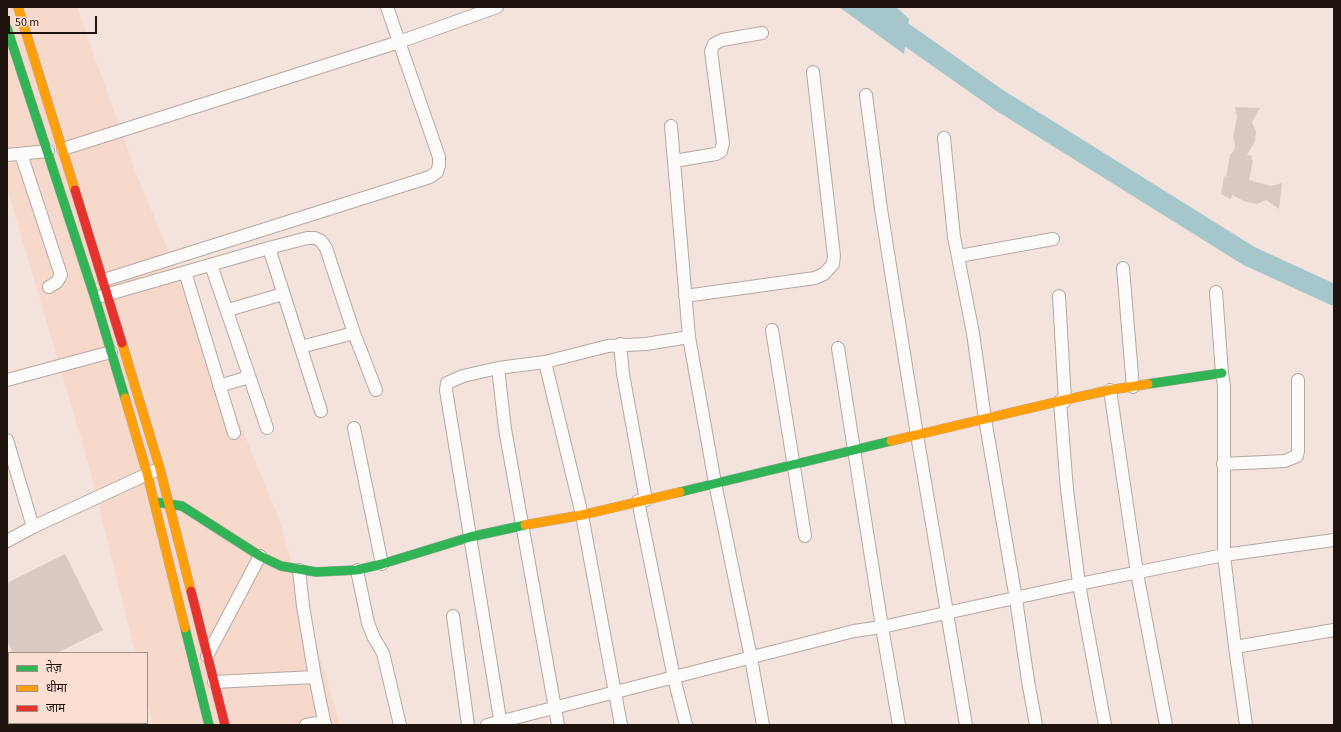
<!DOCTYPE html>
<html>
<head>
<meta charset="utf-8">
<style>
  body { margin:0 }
  #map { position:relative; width:1341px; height:732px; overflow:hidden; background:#f3e3dc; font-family:"Source Sans 3","Noto Sans Devanagari",sans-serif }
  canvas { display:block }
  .frame { position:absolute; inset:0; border:8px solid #1f130e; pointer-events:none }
  .legend { position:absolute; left:8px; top:652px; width:140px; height:72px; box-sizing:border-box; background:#fcdfd3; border:1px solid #a48d84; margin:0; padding:5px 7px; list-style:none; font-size:12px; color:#1f130e }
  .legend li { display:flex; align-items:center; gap:8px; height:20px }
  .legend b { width:20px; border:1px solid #a48d84 }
  .scale { position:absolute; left:8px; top:16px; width:89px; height:18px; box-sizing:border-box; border:2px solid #1f130e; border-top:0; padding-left:5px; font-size:12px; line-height:14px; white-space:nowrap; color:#1f130e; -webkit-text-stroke:3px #fcdfd3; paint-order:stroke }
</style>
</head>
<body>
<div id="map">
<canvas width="1341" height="732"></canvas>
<div class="frame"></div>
<ul class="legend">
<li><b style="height:5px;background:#30b455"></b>तेज़</li>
<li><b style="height:5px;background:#ff9f0a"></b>धीमा</li>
<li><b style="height:5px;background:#e5322d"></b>जाम</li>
</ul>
<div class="scale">50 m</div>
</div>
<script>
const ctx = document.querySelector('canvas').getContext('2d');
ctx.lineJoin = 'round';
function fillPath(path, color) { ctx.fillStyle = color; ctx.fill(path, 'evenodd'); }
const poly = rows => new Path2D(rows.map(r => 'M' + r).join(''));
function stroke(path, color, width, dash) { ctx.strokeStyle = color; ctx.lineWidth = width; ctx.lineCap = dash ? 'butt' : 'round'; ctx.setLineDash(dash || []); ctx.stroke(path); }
const built = poly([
  [7,7,77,7,136,173,278,516,340,725,153,725,147,701,147,653,135,653,88,462,7,188]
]);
const water = poly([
  [839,7,896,7,909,19,904,54]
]);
const river = poly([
  [867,7,999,100,1249,256,1334,295]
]);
const building = poly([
  [1235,107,1260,108,1252,122,1256,131,1255,141,1247,155,1252,156,1251,159,1253,160,1249,180,1271,186,1282,183,1279,209,1266,200,1257,204,1246,202,1232,195,1231,199,1221,194,1224,176,1226,177,1230,155,1234,150,1235,145,1233,137,1237,117],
  [65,554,103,630,57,653,13,653,7,641,7,583]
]);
const street = poly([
  [866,95,881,209,917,435,966,725],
  [671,126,689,337,715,483,751,658,763,725],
  [944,138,954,237,973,333,985,419,1016,599,1028,681,1036,725],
  [63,149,399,42,497,7],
  [21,154,61,275,57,282,49,287],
  [7,155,48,151],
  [674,161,716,154,721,151,723,143,711,51,714,44,722,40,762,33],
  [269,248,321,411],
  [959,256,1053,239],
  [211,265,267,428],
  [1123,268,1133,387],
  [185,272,234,433],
  [104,280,430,177,437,172,439,165,439,157,387,7],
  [1216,292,1222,373,1224,386,1224,555,1235,647,1246,725],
  [102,296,269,248,307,238,315,238,321,241,326,248,354,333,376,390],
  [685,296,815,278,824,274,833,264,834,256,813,72],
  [1059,296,1065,401],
  [228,310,283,294],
  [772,330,805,536],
  [620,344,623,374,646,500],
  [301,347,354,333],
  [838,348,882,627,899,725],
  [545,362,582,515,621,725],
  [498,368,505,429,558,725],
  [7,380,111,352],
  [219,386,249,377],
  [1110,390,1137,573,1166,725],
  [1060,401,1067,490,1079,584,1105,725],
  [354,428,382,564],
  [7,440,33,527],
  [1223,464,1285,461,1297,456,1298,451,1298,380],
  [638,501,674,678,686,725],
  [7,541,33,527,154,471],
  [299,570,303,606,315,677,325,725],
  [357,570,368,623,374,638,383,653,400,725],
  [453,616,468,725],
  [1235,647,1334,630],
  [207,656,260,556],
  [214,682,315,677],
  [306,725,324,722],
  [487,725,854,631,882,627,1079,584,1224,555,1334,540],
  [501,725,446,390,447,383,463,376,498,368,545,362,608,346,646,344,689,337]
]);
const fast = poly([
  [7,28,95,298,125,398],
  [1148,384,1222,373],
  [680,492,891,441],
  [155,502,182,506,260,556,281,566,316,572,357,570,382,564,470,537,525,525],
  [185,628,209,725]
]);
const slow = poly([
  [18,7,75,190],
  [122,343,160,469,191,591],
  [125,398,147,473,185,628],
  [891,441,1060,401,1110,390,1148,384],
  [525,525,582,515,680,492]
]);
const jam = poly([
  [75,190,122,343],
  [191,591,225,725]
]);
fillPath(built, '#f7d9cc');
fillPath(water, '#a5c6ca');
stroke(river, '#a5c6ca', 21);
fillPath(building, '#d9c9c3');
stroke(street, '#b5a8a3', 14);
stroke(fast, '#b5a8a3', 10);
stroke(slow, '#b5a8a3', 10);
stroke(jam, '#b5a8a3', 10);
stroke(street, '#fdfbfa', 12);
stroke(fast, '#30b455', 9);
stroke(slow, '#ff9f0a', 9);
stroke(jam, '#e5322d', 9);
</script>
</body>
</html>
